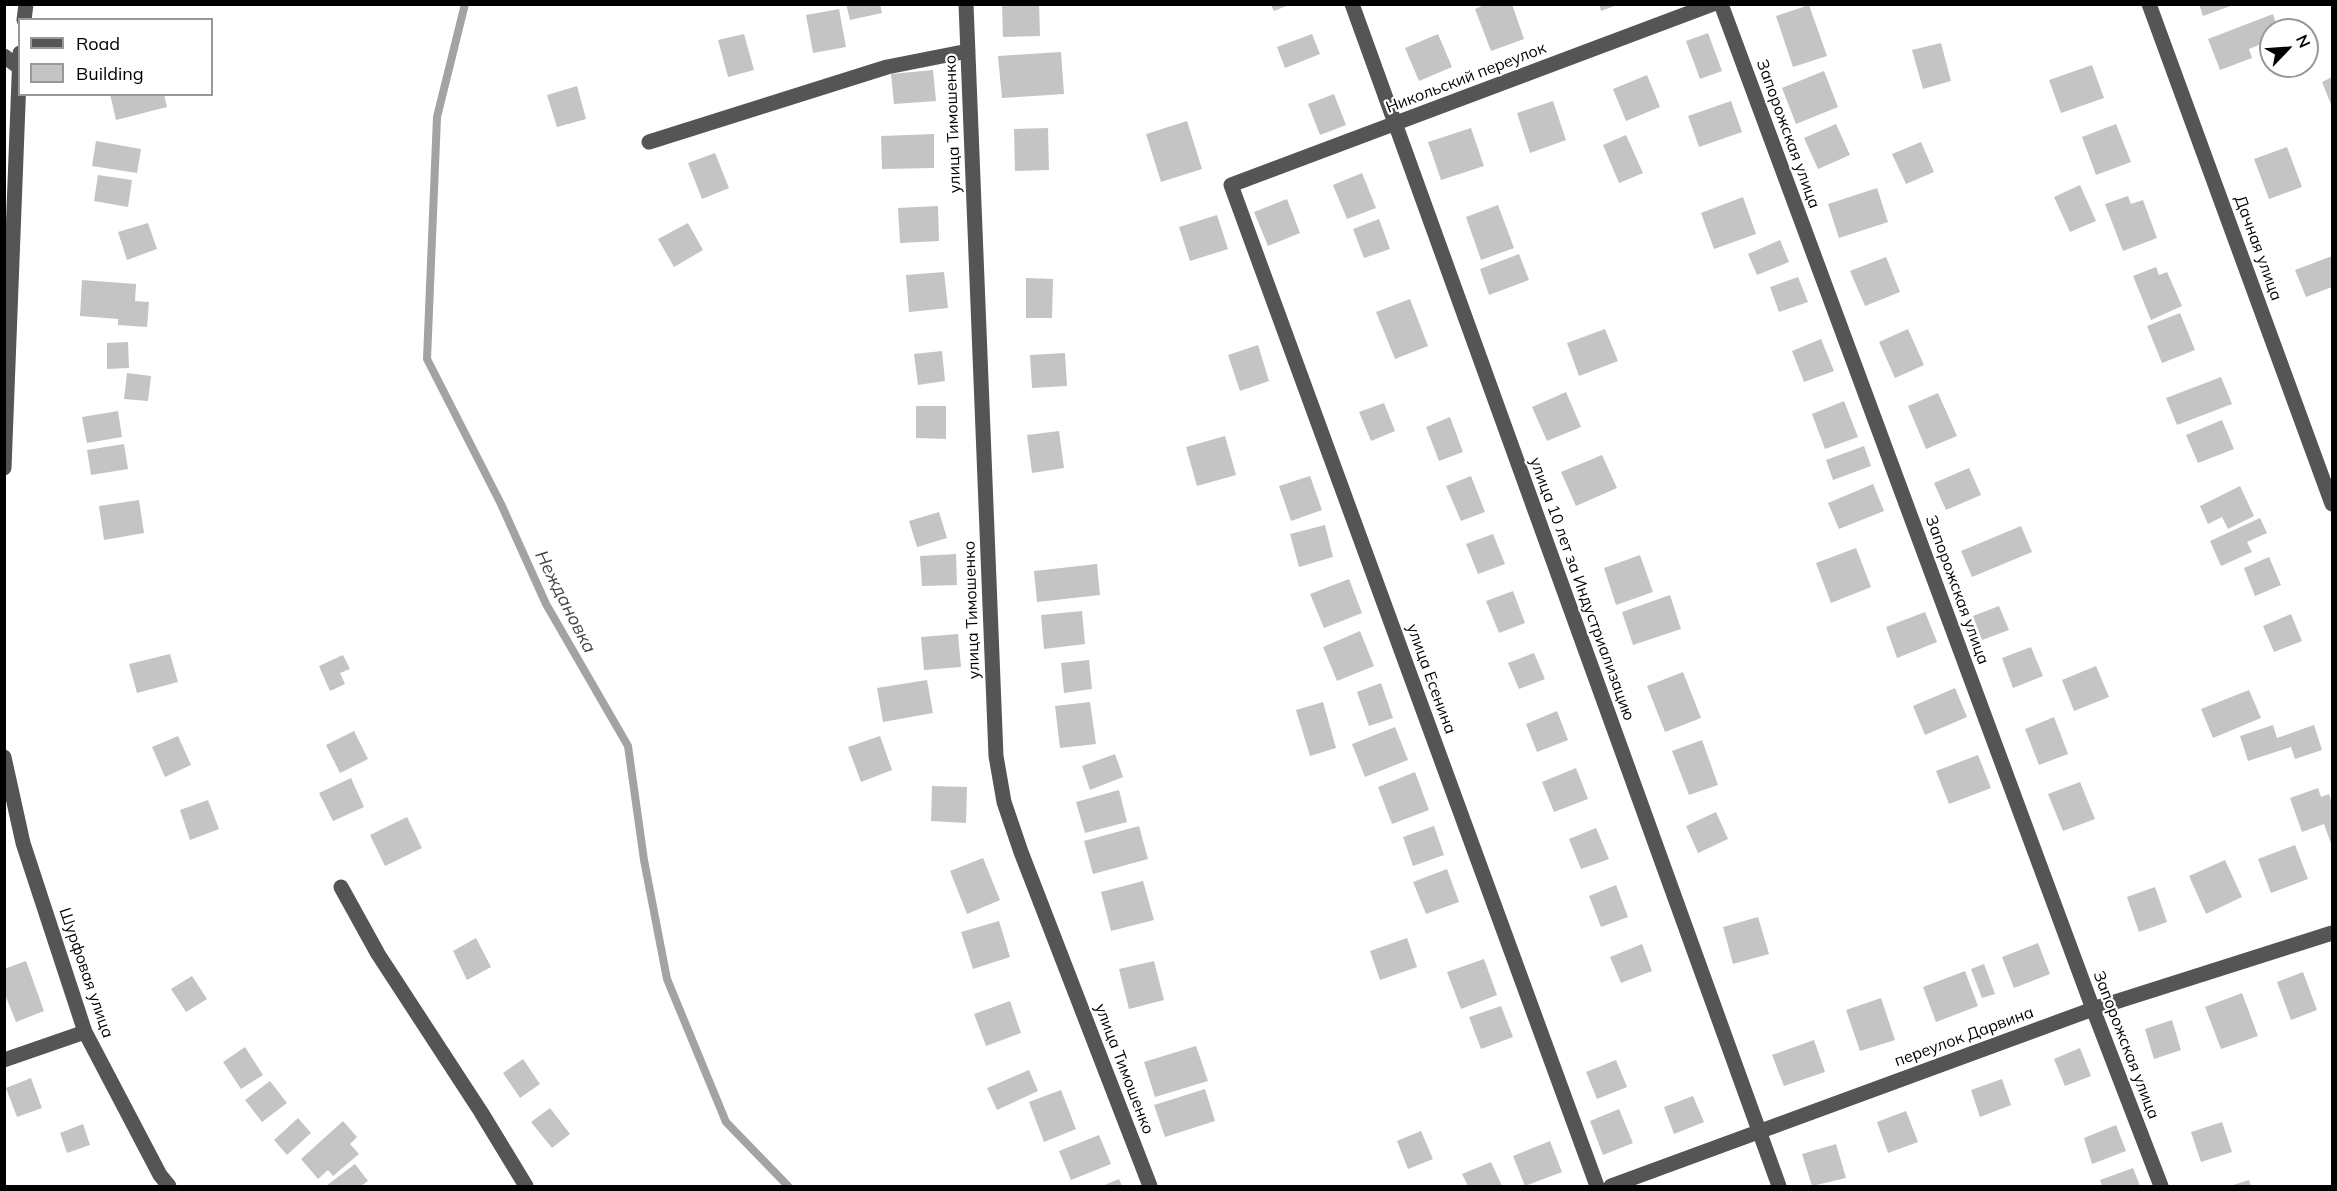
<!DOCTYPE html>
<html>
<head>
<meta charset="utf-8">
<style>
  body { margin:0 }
  #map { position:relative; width:2337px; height:1191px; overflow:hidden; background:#fff; font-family:Mulish,sans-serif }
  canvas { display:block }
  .frame { position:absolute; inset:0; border:6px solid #000; pointer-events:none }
  .legend { position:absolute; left:18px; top:18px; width:195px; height:78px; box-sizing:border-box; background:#fff; border:2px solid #999; margin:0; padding:8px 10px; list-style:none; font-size:18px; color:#000 }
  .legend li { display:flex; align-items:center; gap:12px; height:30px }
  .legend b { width:30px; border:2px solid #999 }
  .north { position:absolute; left:2259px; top:18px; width:60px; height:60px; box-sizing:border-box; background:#fff; border:2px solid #999; border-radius:50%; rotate:65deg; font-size:16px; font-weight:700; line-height:24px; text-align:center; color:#000 }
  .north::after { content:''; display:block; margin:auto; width:21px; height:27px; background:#000; clip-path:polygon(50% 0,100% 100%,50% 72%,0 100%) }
</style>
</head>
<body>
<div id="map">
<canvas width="2337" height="1191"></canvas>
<div class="frame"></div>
<ul class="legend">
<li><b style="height:8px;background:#555"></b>Road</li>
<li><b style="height:16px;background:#c4c4c4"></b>Building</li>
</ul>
<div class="north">N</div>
</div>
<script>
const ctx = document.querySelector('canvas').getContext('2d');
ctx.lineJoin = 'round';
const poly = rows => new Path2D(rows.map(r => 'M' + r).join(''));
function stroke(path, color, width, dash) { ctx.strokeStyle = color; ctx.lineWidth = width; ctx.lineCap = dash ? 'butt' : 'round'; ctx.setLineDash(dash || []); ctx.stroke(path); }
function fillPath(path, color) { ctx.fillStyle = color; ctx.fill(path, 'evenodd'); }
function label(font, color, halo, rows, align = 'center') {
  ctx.font = font + ' Mulish,sans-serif'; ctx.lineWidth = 4.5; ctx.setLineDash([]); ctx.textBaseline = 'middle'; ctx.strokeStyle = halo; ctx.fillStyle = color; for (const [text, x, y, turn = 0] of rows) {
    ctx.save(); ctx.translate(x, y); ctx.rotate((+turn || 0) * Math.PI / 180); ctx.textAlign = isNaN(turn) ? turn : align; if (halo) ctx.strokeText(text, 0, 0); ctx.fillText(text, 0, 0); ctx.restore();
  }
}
const stream = poly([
  [465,4,437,117,427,359,501,504,546,604,628,746,644,860,667,979,726,1122,788,1186]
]);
const building = poly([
  [846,4,880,4,882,13,850,20],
  [1002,4,1039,4,1040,36,1003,37],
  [1487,4,1512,4,1524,39,1491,51,1475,9],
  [1599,4,1617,4,1617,5,1601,11],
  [2199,4,2233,4,2233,5,2203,16],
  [1271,5,1289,5,1274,11],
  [1809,5,1827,56,1793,67,1776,16],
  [839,9,846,47,813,53,806,15],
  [2273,14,2278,30,2271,30,2271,40,2249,49,2252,58,2220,70,2208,39],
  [1708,33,1722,71,1700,79,1686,41],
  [744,34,754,70,728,77,718,40],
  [1312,34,1320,54,1285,68,1277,47],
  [1438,34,1452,67,1419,81,1405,48],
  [1941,43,1951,81,1923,89,1912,50],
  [1061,52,1064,94,1002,98,998,56],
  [2092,65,2104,98,2061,113,2049,80],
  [933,70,936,101,894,104,891,74],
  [1824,71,1838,107,1796,124,1782,88],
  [1647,75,1660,107,1626,121,1613,89],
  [2332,77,2332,107,2322,82],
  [577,86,586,119,557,127,547,95],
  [110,94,164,94,167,107,116,120],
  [1334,94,1346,125,1320,135,1308,104],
  [1553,101,1566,140,1530,153,1517,113],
  [1731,101,1742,132,1699,147,1688,116],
  [1187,121,1202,169,1161,182,1146,134],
  [1836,124,1850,155,1818,169,1804,138],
  [2116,124,2131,162,2096,175,2082,137],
  [1048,128,1049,170,1015,171,1014,129],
  [1471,128,1484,166,1441,180,1428,142],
  [934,134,934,168,882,169,881,136],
  [1626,135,1643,173,1619,183,1603,145],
  [96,141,141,149,137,173,92,166],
  [1921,142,1934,172,1906,184,1892,154],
  [2287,147,2302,187,2269,199,2254,159],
  [715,153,729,188,702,199,688,163],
  [1362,173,1376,208,1347,219,1333,185],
  [98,175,132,180,128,207,94,201],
  [2080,185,2096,221,2070,232,2054,197],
  [1877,188,1888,222,1839,238,1828,204],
  [2128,196,2131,204,2143,200,2157,238,2123,251,2105,204],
  [1743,197,1756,234,1714,249,1701,213],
  [1287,199,1300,233,1268,246,1254,212],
  [1498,205,1514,248,1481,260,1466,217],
  [938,206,939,241,900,243,898,208],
  [1217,215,1228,249,1190,261,1179,227],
  [1379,219,1390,249,1364,258,1353,229],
  [148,223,157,249,127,260,118,232],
  [688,223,703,250,674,267,658,239],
  [1780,240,1789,262,1757,275,1748,254],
  [1519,254,1529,280,1489,295,1480,269],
  [2332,256,2332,287,2306,297,2295,270],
  [1886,257,1900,292,1865,306,1850,271],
  [2156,267,2159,275,2167,272,2182,306,2151,320,2133,276],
  [944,272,948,308,909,312,906,275],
  [1798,277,1808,302,1779,312,1770,287],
  [1026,278,1053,279,1052,318,1026,318],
  [82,280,136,284,135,301,149,302,147,327,118,325,118,319,80,316],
  [1410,299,1428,346,1395,359,1376,312],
  [2180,313,2195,350,2162,363,2147,326],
  [1605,329,1618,361,1579,376,1567,343],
  [1908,329,1924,365,1895,378,1879,342],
  [1821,339,1834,371,1804,382,1792,351],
  [128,342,129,368,107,369,107,343],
  [1258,345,1269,381,1240,391,1228,355],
  [942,351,945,381,918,385,914,354],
  [1065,353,1067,386,1032,388,1030,355],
  [127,373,151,376,148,401,124,399],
  [2221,377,2232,404,2177,425,2166,398],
  [1566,392,1581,427,1547,441,1532,407],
  [1938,393,1957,436,1926,449,1908,406],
  [1844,401,1858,437,1825,449,1812,414],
  [1384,403,1395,431,1371,441,1359,412],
  [916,406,946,406,946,439,916,438],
  [118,411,122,437,87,443,82,417],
  [1450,417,1463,452,1439,461,1426,427],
  [2222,420,2234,449,2198,463,2186,435],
  [1059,431,1064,468,1032,473,1027,435],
  [1225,436,1236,475,1197,486,1186,447],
  [124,444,128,469,91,475,87,450],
  [1864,446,1871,466,1833,480,1826,460],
  [1602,455,1617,488,1576,506,1561,472],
  [1969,468,1981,495,1946,510,1934,483],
  [1310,476,1322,510,1291,521,1279,486],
  [1471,476,1485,512,1461,521,1446,486],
  [1873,484,1884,511,1839,529,1828,503],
  [2240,486,2254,516,2228,529,2222,517,2208,524,2200,506],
  [139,500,144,533,104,540,99,506],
  [939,512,947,538,917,547,909,521],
  [2260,518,2267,533,2247,542,2252,552,2221,566,2210,541],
  [1325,525,1333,557,1299,567,1290,534],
  [2021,526,2032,552,1972,577,1961,551],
  [1493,534,1505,564,1478,574,1466,544],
  [1856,548,1871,587,1831,603,1816,563],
  [956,554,957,585,922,586,920,556],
  [1640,555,1653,592,1616,605,1604,568],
  [2269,557,2281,585,2255,596,2244,568],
  [1097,564,1100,595,1037,602,1034,571],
  [1349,579,1362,613,1324,628,1310,594],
  [1513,591,1525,623,1499,633,1486,601],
  [1670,595,1681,629,1633,645,1622,612],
  [1999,606,2009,630,1982,640,1973,616],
  [1082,611,1085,644,1044,649,1041,615],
  [1925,612,1937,642,1897,658,1886,627],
  [2291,614,2302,641,2274,652,2263,626],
  [1360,631,1374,666,1337,681,1323,647],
  [958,634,961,667,924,670,921,637],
  [2031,647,2043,676,2013,688,2002,658],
  [1534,653,1545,679,1519,689,1508,663],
  [170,654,178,682,137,693,129,664],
  [343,655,350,669,340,673,345,684,330,691,319,666],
  [1089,660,1092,689,1064,693,1061,663],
  [2096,666,2109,697,2074,711,2062,680],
  [1683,672,1701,718,1665,732,1647,686],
  [927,680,933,713,883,722,877,688],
  [1381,683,1393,718,1369,726,1357,692],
  [1955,688,1967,717,1925,735,1913,706],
  [2249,690,2261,718,2213,738,2201,709],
  [1090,702,1096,744,1060,748,1055,706],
  [1323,702,1336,748,1310,756,1296,710],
  [1557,711,1568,740,1537,752,1526,724],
  [2054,717,2068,754,2039,765,2025,729],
  [2273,725,2277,738,2314,725,2322,750,2295,759,2291,747,2248,761,2240,736],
  [1395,727,1408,760,1365,777,1352,744],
  [354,731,368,759,340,773,326,745],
  [178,736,191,765,165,777,152,747],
  [880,736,892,770,861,782,848,747],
  [1702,740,1718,785,1689,795,1672,751],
  [1115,754,1123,777,1090,790,1082,766],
  [1978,755,1991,788,1949,804,1936,771],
  [1576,768,1588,799,1554,812,1542,782],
  [1415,772,1429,810,1392,824,1378,787],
  [351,778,364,807,333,821,319,793],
  [2080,782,2095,819,2063,831,2048,794],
  [932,786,967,787,966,823,931,821],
  [2318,788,2321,797,2329,794,2332,803,2332,846,2324,824,2302,832,2290,798],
  [1119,790,1127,822,1085,833,1076,802],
  [208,800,219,829,190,840,180,810],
  [1716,812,1728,839,1698,853,1686,826],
  [407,817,422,848,385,866,370,835],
  [1139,826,1148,859,1093,874,1084,841],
  [1434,826,1444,855,1413,866,1403,837],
  [1596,828,1609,859,1581,869,1569,839],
  [2295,845,2308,879,2271,893,2258,859],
  [983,858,1000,900,967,914,950,871],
  [2225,860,2242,897,2206,914,2189,876],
  [1447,869,1459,902,1426,914,1413,882],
  [1143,881,1154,920,1111,931,1101,892],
  [1616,885,1628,917,1601,927,1589,896],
  [2155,887,2167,922,2139,932,2127,897],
  [1758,917,1769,954,1733,964,1723,927],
  [999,921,1010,957,973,969,961,932],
  [476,938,491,967,467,980,453,951],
  [1407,938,1417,967,1380,980,1370,951],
  [2038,943,2050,974,2014,988,2002,957],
  [1642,944,1652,971,1621,983,1610,957],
  [1484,959,1497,995,1461,1009,1447,972],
  [26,961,44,1011,16,1022,4,992,4,969],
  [1154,961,1164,1000,1129,1009,1119,969],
  [1984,964,1995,994,1982,998,1971,969],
  [1965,971,1978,1006,1936,1022,1923,987],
  [2303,972,2317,1010,2291,1020,2277,982],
  [192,976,207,999,186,1012,171,989],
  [2242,993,2258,1036,2221,1049,2205,1007],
  [1881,998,1895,1040,1860,1051,1846,1010],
  [1010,1001,1021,1033,986,1046,974,1014],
  [1501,1006,1513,1037,1481,1049,1469,1017],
  [2172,1020,2181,1050,2154,1059,2145,1029],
  [1814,1040,1825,1072,1784,1086,1772,1055],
  [1196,1046,1208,1081,1155,1097,1144,1062],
  [245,1047,263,1075,241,1089,223,1062],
  [2080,1048,2091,1076,2065,1086,2054,1059],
  [523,1059,540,1084,520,1098,503,1073],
  [1616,1060,1627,1087,1597,1099,1586,1072],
  [1029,1070,1038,1091,997,1110,987,1088],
  [31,1078,42,1108,17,1117,6,1088],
  [2002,1079,2011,1105,1980,1117,1971,1090],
  [270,1081,287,1103,262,1122,245,1100],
  [1205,1089,1215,1121,1165,1137,1154,1105],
  [1061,1090,1076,1129,1044,1142,1029,1102],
  [1693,1096,1704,1122,1674,1134,1664,1107],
  [550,1108,570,1134,552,1148,531,1122],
  [1619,1109,1633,1143,1603,1155,1590,1121],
  [1906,1111,1918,1142,1888,1153,1877,1122],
  [298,1118,311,1133,287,1155,274,1140],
  [343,1121,357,1137,350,1144,359,1154,333,1176,328,1170,318,1179,301,1159],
  [2222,1122,2232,1152,2201,1162,2191,1132],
  [83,1124,90,1145,67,1153,60,1133],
  [2116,1125,2126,1151,2092,1164,2084,1138],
  [1421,1131,1433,1159,1408,1169,1397,1141],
  [1099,1135,1111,1164,1071,1180,1059,1151],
  [1550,1141,1562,1172,1525,1186,1513,1156],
  [1836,1144,1846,1178,1812,1186,1802,1154],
  [1491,1162,1502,1186,1468,1186,1462,1174],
  [355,1164,368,1181,361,1186,326,1186],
  [2133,1168,2140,1186,2102,1186,2100,1180],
  [1119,1179,1122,1186,1102,1186],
  [2249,1180,2251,1186,2230,1186]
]);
const minor = poly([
  [966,4,996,756,1004,802,1021,852,1150,1186],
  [1352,4,1779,1186],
  [1721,4,2093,1009,2161,1186],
  [2149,4,2332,504],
  [24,20,26,4],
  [4,56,20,68],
  [649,142,887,67,968,51],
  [4,468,20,53],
  [4,757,23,843,85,1032,160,1175,169,1186],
  [341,887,378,954,481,1112,526,1186],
  [4,1060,85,1032],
  [1597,1186,1231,185,1713,4],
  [1611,1186,2093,1009,2332,933]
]);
const streetNames = [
  ["Никольский переулок",1466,78,-21],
  ["улица Тимошенко",953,124,-92],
  ["Запорожская улица",1788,134,70],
  ["Дачная улица",2258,248,70],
  ["улица 10 лет за Индустриализацию",1582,589,70],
  ["Запорожская улица",1957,590,70],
  ["улица Тимошенко",972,610,-92],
  ["улица Есенина",1431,679,70],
  ["Шурфовая улица",86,973,71],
  ["переулок Дарвина",1964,1037,-20],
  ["Запорожская улица",2126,1045,69],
  ["улица Тимошенко",1124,1069,69]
];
const waterNames = [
  ["Неждановка",565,602,63]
];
stroke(stream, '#a3a3a3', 8);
fillPath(building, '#c4c4c4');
stroke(minor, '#555', 15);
label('16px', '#000', '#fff', streetNames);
label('italic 18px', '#444', '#fff', waterNames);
</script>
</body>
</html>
